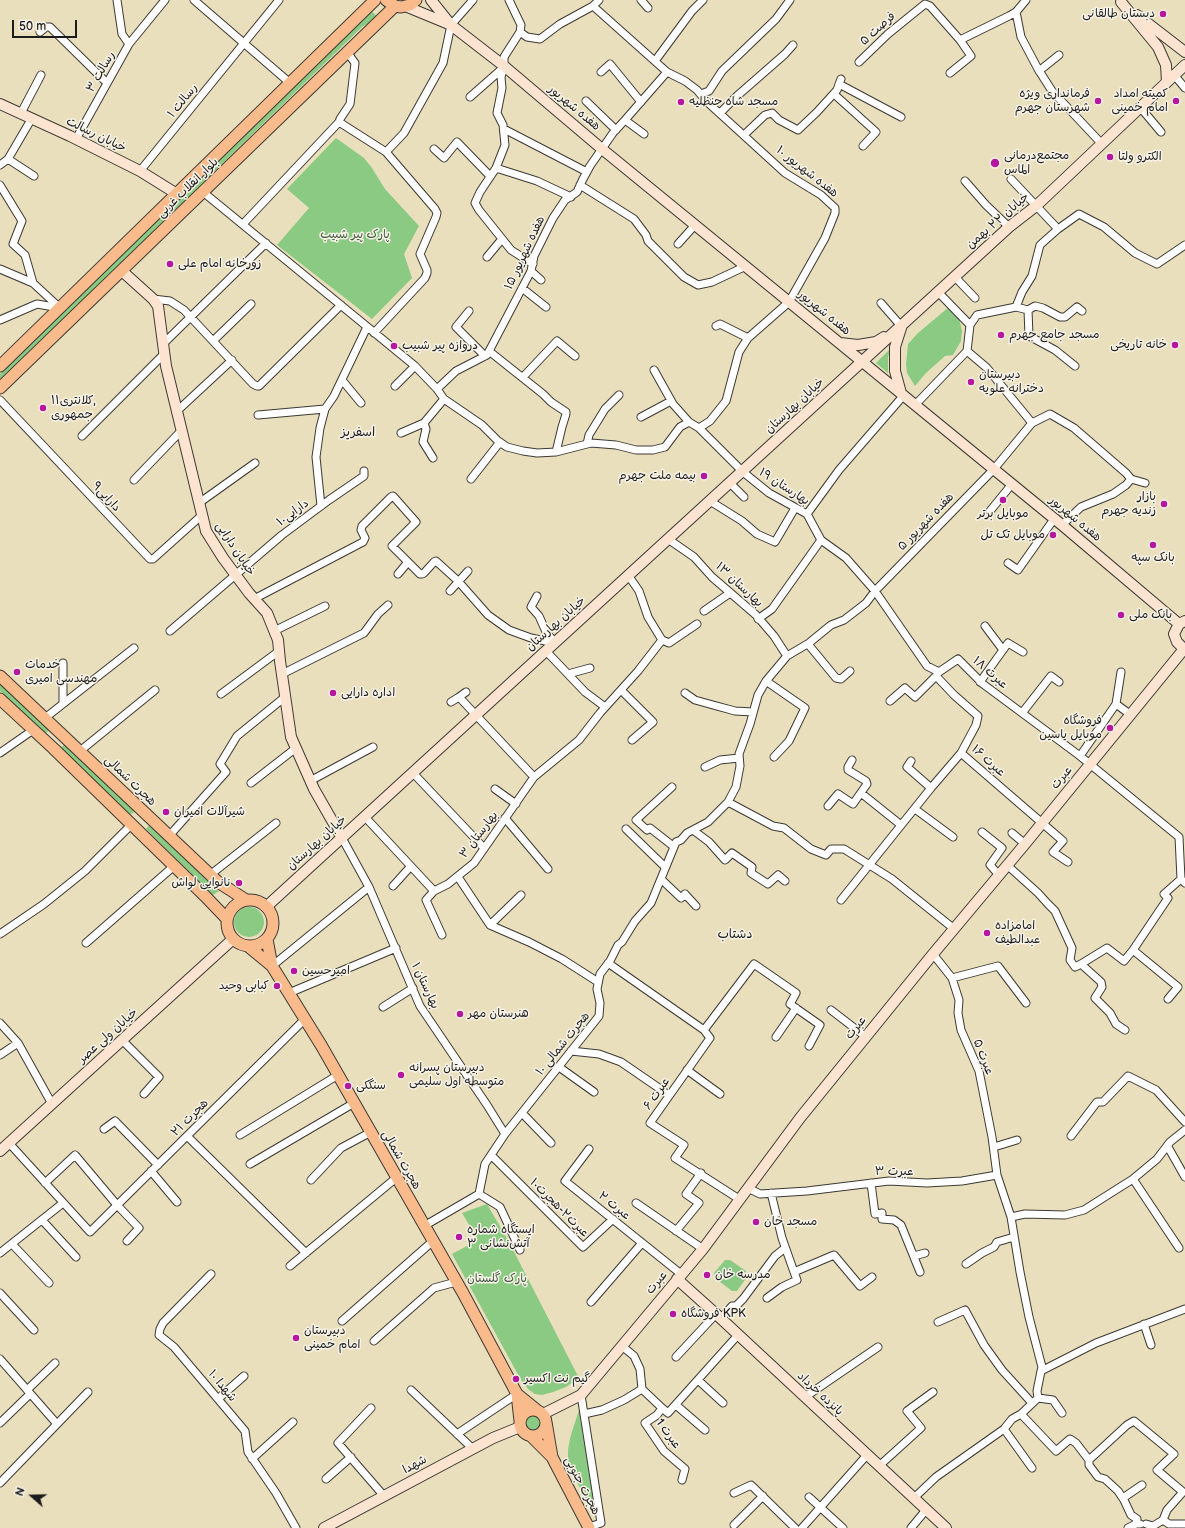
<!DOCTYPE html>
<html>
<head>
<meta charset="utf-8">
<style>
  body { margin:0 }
  #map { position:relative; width:1185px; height:1528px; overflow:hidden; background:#eadfbc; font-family:"Balsamiq Sans",sans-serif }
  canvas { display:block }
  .north { position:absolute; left:12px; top:1476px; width:40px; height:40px; -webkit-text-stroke:3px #f7f3e8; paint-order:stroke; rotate:290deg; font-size:11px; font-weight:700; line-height:16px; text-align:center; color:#1c1c1c }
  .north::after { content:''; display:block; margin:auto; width:14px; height:18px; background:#1c1c1c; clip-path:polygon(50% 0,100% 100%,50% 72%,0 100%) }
  .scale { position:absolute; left:12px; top:20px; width:65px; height:18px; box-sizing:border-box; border:2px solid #1c1c1c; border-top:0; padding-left:5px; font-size:12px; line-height:14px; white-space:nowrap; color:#1c1c1c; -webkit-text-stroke:3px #f7f3e8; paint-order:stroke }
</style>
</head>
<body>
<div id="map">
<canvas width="1185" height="1528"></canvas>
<div class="north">N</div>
<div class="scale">50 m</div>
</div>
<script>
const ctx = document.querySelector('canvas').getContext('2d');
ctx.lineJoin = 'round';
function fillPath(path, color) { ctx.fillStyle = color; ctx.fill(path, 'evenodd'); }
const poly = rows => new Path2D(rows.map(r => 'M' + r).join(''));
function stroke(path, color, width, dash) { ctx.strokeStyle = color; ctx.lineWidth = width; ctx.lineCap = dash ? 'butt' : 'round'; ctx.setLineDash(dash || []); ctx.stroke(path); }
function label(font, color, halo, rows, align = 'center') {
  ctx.font = font + ' "Balsamiq Sans","Playpen Sans Arabic",sans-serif'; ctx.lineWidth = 3; ctx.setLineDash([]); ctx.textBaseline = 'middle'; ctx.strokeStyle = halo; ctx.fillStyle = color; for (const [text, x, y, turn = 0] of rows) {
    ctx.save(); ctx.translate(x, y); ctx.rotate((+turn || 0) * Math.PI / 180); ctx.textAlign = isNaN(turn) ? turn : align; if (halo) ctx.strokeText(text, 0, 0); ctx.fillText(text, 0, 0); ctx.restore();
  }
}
const green = poly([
  [370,10,378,17,362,27,0,381,0,374,359,23],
  [336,138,364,158,372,168,385,189,419,226,404,254,412,278,372,319,277,245,309,208,287,189],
  [949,307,958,314,962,331,961,341,953,355,945,356,926,373,915,386,907,373,906,364,908,344,918,333],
  [891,348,888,357,888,373,876,363],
  [0,683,49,730,45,734,0,691],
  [65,743,135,811,130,815,61,748],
  [150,824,219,891,213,895,146,829],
  '234 922a15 15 0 1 1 30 0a15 15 0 1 1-30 0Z',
  [487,1204,509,1242,579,1378,566,1387,553,1392,542,1395,535,1394,529,1390,521,1380,452,1254,478,1240,462,1213],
  [725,1260,730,1260,746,1271,747,1277,737,1291,732,1291,715,1278,714,1273],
  [579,1410,596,1517,570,1470,568,1461,568,1450,570,1438],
  '525 1422a8 8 0 1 1 16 0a8 8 0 1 1-16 0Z'
]);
const street = poly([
  [117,0,122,34,129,44],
  [194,0,290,83],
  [509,0,521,25,520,32],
  [641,0,648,8],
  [593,6,599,0],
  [1016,12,1021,37,1038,69,1052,91,1101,143],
  [40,32,46,27,50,27,107,83],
  [347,52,355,63,350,104,340,119,339,122,386,152],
  [655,61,692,11,703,0],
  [859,62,888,34,925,4,930,6,960,40,1009,16,1016,12,1026,0],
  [1039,71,1059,55],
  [601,72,610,64,641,102],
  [667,72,625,120,613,133,590,166,583,179,577,192,565,200,553,218,534,256,531,271,487,355,456,371,437,389,444,399,482,425,498,441,507,447,523,451,537,453,556,452,591,443,616,445,636,450,653,450,665,447,680,427,689,422],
  [950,73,971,56,960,40],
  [1175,76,1185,88],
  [839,84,901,117],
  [701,94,709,91,722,71,776,19,790,0],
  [834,94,876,132,863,146],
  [470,97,503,68],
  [586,101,616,130],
  [1140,107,1161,132],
  [21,113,41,75],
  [720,113,737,96,785,54,793,45],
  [32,118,8,159,34,176],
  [625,120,644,134],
  [504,129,587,172],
  [744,135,765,115,772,113,779,120,798,130,817,112,837,90,841,79],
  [76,139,129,44,165,0],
  [434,149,444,158,457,142,490,176],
  [0,165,8,159],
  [496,168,537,181,571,197],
  [140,171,279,0],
  [1011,179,1058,229],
  [965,181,986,205,1009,227],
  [0,185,22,221,13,244,25,255,33,283],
  [580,185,634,219,646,235,648,241,684,277,698,285,712,282,746,266],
  [203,192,415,366,437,389],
  [243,224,339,122],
  [678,244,695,225],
  [487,257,502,239],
  [533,264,511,250,479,210,475,203,480,192,496,168,505,145,503,125,497,113,502,88,501,77,504,66,504,57,520,32,527,37,540,39,560,24,593,6,667,72,685,81,697,90,706,101,785,173,821,195,835,208,835,213,825,238,789,302,748,338,739,352,726,401,710,421,699,428],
  [0,269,33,283,60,308],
  [531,271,541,280],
  [955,277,975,298],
  [522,288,546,307],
  [938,292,970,325],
  [153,299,170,301,184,310,253,384,257,386,259,386,341,305],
  [881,303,901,326],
  [1016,307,1022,292,1032,276,1040,245,1058,229,1079,214,1104,227,1135,253,1157,264,1185,245],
  [1028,310,1029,336,1055,350,1075,366],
  [469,311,456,327,485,356],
  [0,320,37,304,60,308],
  [716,326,720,324,748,338],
  [374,333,425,278,427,273,427,270,420,254,436,217,437,213,435,209,386,152,404,133,443,63,451,25,473,0],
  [213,341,251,304],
  [163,344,266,243],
  [489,351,543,394,551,402,566,412,566,414,562,427,556,452],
  [967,351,970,325,977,315,1016,307,1028,310,1035,306,1043,308,1060,317,1065,317,1077,307,1082,311],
  [967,351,987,368,1032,423],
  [654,370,673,404,689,422,699,428,743,472,769,493,807,514,821,540,846,558,875,591,927,666,939,672,958,659,983,684,1080,756,1179,837,1181,879,1185,883],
  [523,377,557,341,575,356],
  [342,380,361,403],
  [395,386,415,366],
  [0,400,150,559,153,559,201,516],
  [915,405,967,351],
  [176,412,232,360],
  [258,415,325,409],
  [641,417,671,401],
  [424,423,426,429,423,442,433,458],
  [401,433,424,423,444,399],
  [82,436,165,353],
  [587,444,589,435,605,409,619,395],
  [471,479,500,442],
  [134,480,181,431],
  [730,483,744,497],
  [710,501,742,521,757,534,775,542,795,508],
  [199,503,255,463],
  [321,506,316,457,320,428,325,409,334,396,367,327],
  [990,511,1012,484],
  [807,514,839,470,904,395],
  [1062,525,1081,507,1113,494,1126,485,1131,479],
  [668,539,694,557,712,577,756,615,774,636,787,656],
  [1008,563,1018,570,1054,519],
  [398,574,408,562],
  [628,575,639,591,648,617,662,640],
  [450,591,468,571],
  [537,596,531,607,539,616,547,634,555,642],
  [254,599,363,542,365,538,361,530,362,526,391,497,393,496,416,522,392,546,420,574,422,574,424,573,434,562,436,561,458,581,488,615,509,630,531,638,555,643],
  [704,611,730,593],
  [758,619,772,609,821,540],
  [985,626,1003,650],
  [170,631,282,535,329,500,364,476,364,471],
  [274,631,325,606],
  [662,640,669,643,697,624],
  [808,644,836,678,841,679,850,671],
  [546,651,585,692,605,707],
  [939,672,936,676,954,695,978,716,976,725,961,753,1063,841,1053,852,1068,862],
  [282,674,364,633,378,614,388,605],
  [568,674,590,668],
  [766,681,805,708,789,741,774,757],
  [980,682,1008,643,1023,652],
  [621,690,653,722,632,740],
  [466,692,459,697,534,777],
  [685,693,695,700,713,705,735,711,753,712],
  [221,694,279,651],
  [890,701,905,688,915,697,936,676],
  [451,702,459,697],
  [63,703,63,663],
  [1116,704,1131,715],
  [1022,713,1051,676,1059,682],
  [45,718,134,648],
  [80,751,155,690],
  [0,753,33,730],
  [1080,756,1116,704,1121,672],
  [911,761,907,767,931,788],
  [705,767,720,760,739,758],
  [413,773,484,848],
  [310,781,373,747],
  [251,783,296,748],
  [672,787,636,820,647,830,650,828,673,846],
  [495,789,516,804],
  [861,793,901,825],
  [728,802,773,826,784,828,811,849,826,855,831,849,844,849,892,879,953,928],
  [828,806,838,794,853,804,867,784,866,781,848,770,848,767,852,760],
  [915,809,953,837],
  [365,817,434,891,448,884,474,863,534,777,579,740,600,713,638,671,662,640],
  [505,818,548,869],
  [626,829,665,867],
  [693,830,709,842,725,860,732,853,752,867,751,873,768,884,778,875,785,881],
  [982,832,1002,848,990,865,999,875],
  [1012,833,1025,844],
  [169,836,226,772,220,764,237,736,285,697],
  [342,838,369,887,420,1006,487,1105,505,1134],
  [1007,865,1038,893,1048,904,1055,911,1072,948,1070,960,1075,967,1081,964],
  [210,875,276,823],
  [458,877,490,925,529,942,562,959,598,982],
  [661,879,681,898,685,894,696,906],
  [393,886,411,866],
  [434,891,426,900,442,935],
  [841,900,931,788,961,753],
  [490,925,521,895],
  [0,934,44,904,85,871,131,825],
  [86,943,174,866],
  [933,954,952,978,959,1000,958,1013,961,1030,979,1071,992,1137,997,1175],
  [608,963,704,1030,754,964,796,993,790,1004,820,1025,809,1046],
  [272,966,369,887],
  [952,978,998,966,1026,1003],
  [289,993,396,948],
  [1168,999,1178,987,1133,950,1168,898,1164,894,1181,879],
  [383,1007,413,988],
  [831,1010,866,1037],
  [0,1023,18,1043,52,1104],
  [704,1030,710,1038,650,1123,684,1145,675,1158,739,1199],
  [1125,1030,1116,1024,1110,1013,1095,998,1102,987,1101,982,1081,964,1107,948,1124,961,1133,950],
  [776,1037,796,1008],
  [122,1040,159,1077,144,1094],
  [571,1051,599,1054,621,1062,669,1095],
  [0,1055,18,1043],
  [559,1067,594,1092],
  [687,1070,720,1094],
  [522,1113,551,1143],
  [104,1129,115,1121,158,1165],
  [240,1135,338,1075],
  [187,1136,306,1253],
  [1071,1136,1097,1102,1103,1102,1128,1076,1156,1090,1185,1122],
  [9,1143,90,1232,305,1019],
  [994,1147,1017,1140],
  [1168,1147,1185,1177],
  [589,1149,565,1181,681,1274],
  [491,1155,583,1247,613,1219],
  [250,1164,354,1103],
  [151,1171,177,1202],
  [1133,1179,1179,1248],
  [311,1180,341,1148,371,1132],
  [45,1183,75,1155,117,1205,139,1228,127,1241],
  [871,1183,875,1214,882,1213,882,1219,894,1220,901,1225,920,1272],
  [748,1188,760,1194,807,1191,889,1181,927,1183,962,1181,997,1175,1011,1217,1020,1272,1029,1317,1042,1367,1041,1371,1096,1343,1185,1309],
  [771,1193,782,1238,794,1272,834,1255,860,1286,872,1277],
  [479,1194,500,1207,520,1250],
  [636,1203,703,1249],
  [1011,1217,1025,1214,1065,1215,1084,1210,1133,1179,1157,1159,1170,1142,1185,1130],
  [42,1220,76,1257],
  [424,1226,479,1194,485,1164,505,1134,599,1016,600,1003,597,989,600,974,610,961,618,945,622,942,635,921,651,903,676,842,681,840,687,833,708,822,728,802,736,787,740,766,739,754,750,724,758,695,766,681,787,656,809,643,831,625,844,620,866,603,875,591,994,469,1032,423,1050,414,1074,428,1126,473,1131,479,1145,483],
  [676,1231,699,1203,686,1194,701,1173],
  [12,1244,49,1283],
  [0,1253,63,1203],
  [914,1256,925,1253],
  [966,1264,982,1253,994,1247,997,1242,1014,1237],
  [290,1266,396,1178],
  [211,1274,163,1323,160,1329,159,1335,174,1347,245,1431,248,1452,276,1493,296,1528],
  [0,1293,34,1330],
  [767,1298,782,1287,797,1280,794,1272],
  [591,1302,642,1243],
  [721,1318,732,1306,736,1306,743,1299,775,1256,785,1248],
  [342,1321,433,1241],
  [938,1322,965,1310,984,1345,1002,1370,1032,1403],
  [1144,1324,1151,1345],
  [374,1341,434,1288,456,1282],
  [622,1346,634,1356,640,1369,642,1389,662,1408,657,1415,645,1423,664,1451,685,1469,682,1480],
  [676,1357,716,1314],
  [0,1359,57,1424],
  [698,1380,723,1403],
  [27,1390,55,1363],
  [411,1390,473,1449],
  [581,1395,601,1523,589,1527],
  [805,1397,878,1347],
  [219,1398,244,1376],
  [1038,1398,1037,1391,1041,1371],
  [676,1405,705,1430],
  [371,1408,338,1443,384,1496],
  [662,1408,668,1413,738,1335],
  [1062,1413,1053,1400,1038,1398,1021,1414,1056,1451,1070,1439,1076,1443,1089,1460],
  [584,1414,602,1410,624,1400,642,1389],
  [0,1423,30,1394],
  [1004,1429,1032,1468],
  [457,1434,517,1394],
  [252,1459,293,1422],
  [879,1466,921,1428,907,1411,933,1392],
  [326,1479,351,1457],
  [0,1483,88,1392],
  [734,1493,751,1485,795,1528],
  [809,1497,843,1528],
  [914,1498,936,1477,1004,1429,1012,1419,1021,1414],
  [1123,1498,1142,1485],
  [1163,1520,1169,1524,1185,1524],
  [1136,1524,1137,1519,1131,1515,1124,1500,1118,1491,1105,1479,1098,1477,1089,1465,1089,1460,1127,1425,1134,1421,1174,1454,1157,1470,1183,1492,1167,1510,1163,1520,1153,1526,1146,1524],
  [734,1525,763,1496],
  [802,1528,867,1455],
  [911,1528,926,1510],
  [1128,1528,1136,1524,1140,1524]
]);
const secondary = poly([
  [1121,2,1158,47,1166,65,1167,82],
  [405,6,451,25,431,0],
  [1137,15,1185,52],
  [451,25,504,66,602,149,1062,525,1179,624],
  [0,104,70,136,140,171,177,194],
  [122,271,153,299,158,306,166,366,206,531,223,558,249,593,267,613,278,640,280,661,291,737,314,789,342,838],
  [840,343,858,345,876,342,884,337],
  [901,393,895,371,895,347,902,325],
  [1185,621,1179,624,1174,634,1177,642,1185,650],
  [266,907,1009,227,1036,206,1185,65],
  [0,1151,233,939],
  [677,1279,716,1314,946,1528],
  [543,1414,581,1395,703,1249,800,1118,933,954,1025,844,1184,649],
  [324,1528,493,1438,520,1427]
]);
const primary = poly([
  [386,0,395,6,401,7,410,5,416,0],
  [0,366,375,0],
  [0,388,395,6],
  [0,676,218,882,246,900],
  [0,699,53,748,205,896,227,919],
  '227 923a23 23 0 1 1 46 0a23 23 0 1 1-46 0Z',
  [267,939,272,966,321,1045,463,1293,517,1394],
  [249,947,272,966],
  '520 1423a13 13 0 1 1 26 0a13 13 0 1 1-26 0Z',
  [520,1421,517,1394,538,1411],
  [531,1436,552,1457,546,1422],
  [552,1457,589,1528]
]);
const markers = [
  [1163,14,4,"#b5179e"],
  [1098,101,4,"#b5179e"],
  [1176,101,4,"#b5179e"],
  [681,102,4,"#b5179e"],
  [1110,157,4,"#b5179e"],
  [995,163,5,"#b5179e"],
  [170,264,4,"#b5179e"],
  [1001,335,4,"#b5179e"],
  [1175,345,4,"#b5179e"],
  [394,346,4,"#b5179e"],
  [971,382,4,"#b5179e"],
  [43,408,4,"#b5179e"],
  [704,476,4,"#b5179e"],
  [1003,500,4,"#b5179e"],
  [1164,504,4,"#b5179e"],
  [1053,535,4,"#b5179e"],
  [1153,545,4,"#b5179e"],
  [1121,615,4,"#b5179e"],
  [17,672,4,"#b5179e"],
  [333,693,4,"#b5179e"],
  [1110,728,4,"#b5179e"],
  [166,812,4,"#b5179e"],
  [239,883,4,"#b5179e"],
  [987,933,4,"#b5179e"],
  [294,971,4,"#b5179e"],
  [277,986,4,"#b5179e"],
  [460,1014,4,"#b5179e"],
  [401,1075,4,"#b5179e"],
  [348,1086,4,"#b5179e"],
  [756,1222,4,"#b5179e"],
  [459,1237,4,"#b5179e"],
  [707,1275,4,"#b5179e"],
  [673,1314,4,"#b5179e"],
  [296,1338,4,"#b5179e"],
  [516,1379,4,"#b5179e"]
];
const poiNames = [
  ["دبستان طالقانی",1155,14,"right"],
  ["فرمانداری ویژه",1090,94,"right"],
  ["شهرستان جهرم",1090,108,"right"],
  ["کمیته امداد",1168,94,"right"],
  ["امام خمینی",1168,108,"right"],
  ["مسجد شاه حنظلیه",689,102],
  ["مجتمع‌درمانی",1004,156],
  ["الماس",1004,170],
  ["الکترو ولتا",1118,157],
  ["زورخانه امام علی",178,264],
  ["مسجد جامع جهرم",1009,335],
  ["خانه تاریخی",1167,345,"right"],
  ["دروازه پیر شبیب",402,346],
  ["دبیرستان",979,375],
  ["دخترانه علویه",979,389],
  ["کلانتری۱۱,",51,401],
  ["جمهوری",51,415],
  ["بیمه ملت جهرم",696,476,"right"],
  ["بازار",1156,497,"right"],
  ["زندیه جهرم",1156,511,"right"],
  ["موبایل برتر",1003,514,"center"],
  ["موبایل تک تل",1045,535,"right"],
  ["بانک سپه",1153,558,"center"],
  ["بانک ملی",1129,615],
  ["خدمات",25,665],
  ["مهندسی امیری",25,679],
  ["اداره دارایی",341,693],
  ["فروشگاه",1102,721,"right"],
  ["موبایل یاسین",1102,735,"right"],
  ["شیرآلات امیران",174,812],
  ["نانوایی لواش",231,883,"right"],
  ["امامزاده",995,926],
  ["عبدالطیف",995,940],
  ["امیرحسین",302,971],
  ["کبابی وحید",269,986,"right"],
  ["هنرستان مهر",468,1014],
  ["دبیرستان پسرانه",409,1068],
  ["متوسطه اول سلیمی",409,1082],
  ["سنگکی",356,1086],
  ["مسجد خان",764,1222],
  ["ایستگاه شماره",467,1230],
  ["۳ آتش‌نشانی",467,1244],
  ["مدرسه خان",715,1275],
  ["فروشگاه KPK",681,1314],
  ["دبیرستان",304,1331],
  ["امام خمینی",304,1345],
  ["گیم نت اکسیر",524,1379]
];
const streetNames = [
  ["فرصت ۵",878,29,-42],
  ["رسالت ۳",101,72,-60],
  ["رسالت ۱",183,101,-51],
  ["هفده شهریور",574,108,40],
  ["خیابان رسالت",96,135,26],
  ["هفده شهریور ۱۰",807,172,38],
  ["بلوار انقلاب غربی",188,188,-44],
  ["خیابان ۲۲ بهمن",998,221,-41],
  ["هفده شهریور ۱۵",525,253,-65],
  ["هفده شهریور",824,313,39],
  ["خیابان بهارستان",795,406,-43],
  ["بهارستان ۱۹",784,487,33],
  ["دارایی۹",106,497,47],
  ["دارایی۱۰",293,513,-37],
  ["هفده شهریور",1075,519,40],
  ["هفده شهریور ۵",926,522,-46],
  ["خیابان دارایی",235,549,57],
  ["بهارستان ۱۳",739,585,43],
  ["خیابان بهارستان",556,624,-42],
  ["عبرت ۱۸",990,673,41],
  ["عبرت ۱۶",988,761,42],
  ["عبرت",1062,778,-50],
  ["هجرت شمالی",130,781,44],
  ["بهارستان ۳",479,835,-53],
  ["خیابان بهارستان",317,843,-42],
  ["بهارستان ۱",425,986,65],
  ["عبرت",856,1028,-51],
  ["خیابان ولی عصر",108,1036,-42],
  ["هجرت شمالی ۱۰",563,1044,-51],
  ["عبرت ۵",983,1057,69],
  ["عبرت ۶",657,1094,-55],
  ["هجرت ۲۱",190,1118,-45],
  ["هجرت شمالی",401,1160,60],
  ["عبرت ۳",894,1172],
  ["عبرت ۲",614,1206,39],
  ["عبرت۲-هجرت۱۰",559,1208,45],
  ["عبرت",657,1283,-50],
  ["شهدا ۱۰",222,1386,50],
  ["پانزده خرداد",820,1394,43],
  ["عبرت 1",668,1434,54],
  ["شهدا",415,1465,-28],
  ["هجرت جنوبی",582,1486,63]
];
const parkNames = [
  ["پارک پیر شبیب",355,235],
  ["پارک گلستان",497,1279]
];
const neighbourhoodNames = [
  ["اسفریز",358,433],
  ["دشتاب",735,935]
];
fillPath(green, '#8bca82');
stroke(street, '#3b3934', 9);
stroke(secondary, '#3b3934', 12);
stroke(primary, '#3b3934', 13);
stroke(street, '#fff', 7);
stroke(secondary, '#fde4d1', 10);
stroke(primary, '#fabb8c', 11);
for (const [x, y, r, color] of markers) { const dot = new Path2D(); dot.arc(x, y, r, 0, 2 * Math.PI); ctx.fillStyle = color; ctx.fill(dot); stroke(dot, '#f7f3e8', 1.5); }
label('12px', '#1c1c1c', '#f7f3e8', poiNames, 'left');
label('12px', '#1c1c1c', '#f7f3e8', streetNames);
label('12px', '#435940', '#f7f3e8', parkNames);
label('13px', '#1c1c1c', '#f7f3e8', neighbourhoodNames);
</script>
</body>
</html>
